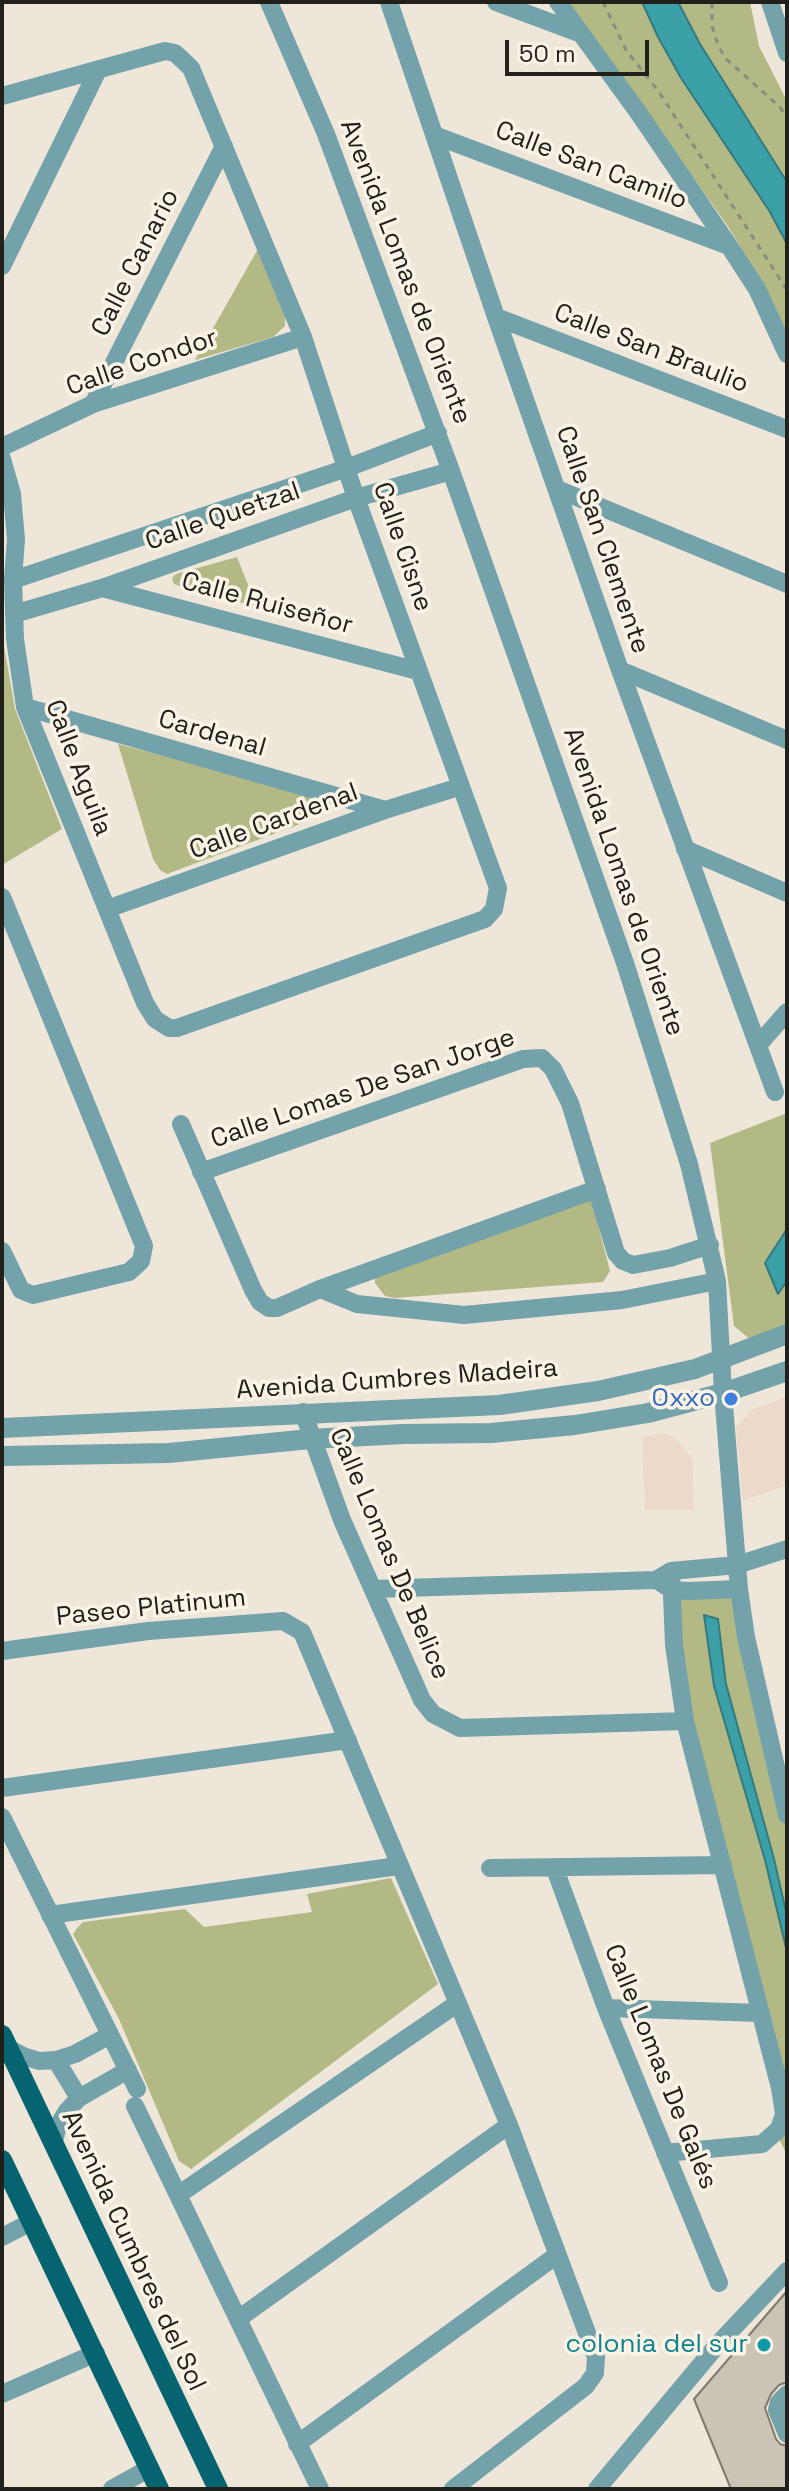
<!DOCTYPE html>
<html>
<head>
<meta charset="utf-8">
<style>
  body { margin:0 }
  #map { position:relative; width:789px; height:2491px; overflow:hidden; background:#eee6d9; font-family:"Space Grotesk",sans-serif }
  canvas { display:block }
  .frame { position:absolute; inset:0; border:4px solid #22201b; pointer-events:none }
  .scale { position:absolute; left:505px; top:40px; width:144px; height:36px; box-sizing:border-box; border:4px solid #22201b; border-top:0; padding-left:10px; font-size:24px; line-height:28px; white-space:nowrap; color:#22201b; -webkit-text-stroke:6px #fbf3e6; paint-order:stroke }
</style>
</head>
<body>
<div id="map">
<canvas width="789" height="2491"></canvas>
<div class="frame"></div>
<div class="scale">50 m</div>
</div>
<script>
const ctx = document.querySelector('canvas').getContext('2d');
ctx.lineJoin = 'round';
function fillPath(path, color) { ctx.fillStyle = color; ctx.fill(path, 'evenodd'); }
const poly = rows => new Path2D(rows.map(r => 'M' + r).join(''));
function stroke(path, color, width, dash) { ctx.strokeStyle = color; ctx.lineWidth = width; ctx.lineCap = dash ? 'butt' : 'round'; ctx.setLineDash(dash || []); ctx.stroke(path); }
function label(font, color, halo, rows, align = 'center') {
  ctx.font = font + ' "Space Grotesk",sans-serif'; ctx.lineWidth = 7; ctx.setLineDash([]); ctx.textBaseline = 'middle'; ctx.strokeStyle = halo; ctx.fillStyle = color; for (const [text, x, y, turn = 0] of rows) {
    ctx.save(); ctx.translate(x, y); ctx.rotate((+turn || 0) * Math.PI / 180); ctx.textAlign = isNaN(turn) ? turn : align; if (halo) ctx.strokeText(text, 0, 0); ctx.fillText(text, 0, 0); ctx.restore();
  }
}
const commercial = poly([
  [787,1396,787,1485,743,1501,736,1427,752,1410],
  [661,1433,671,1436,680,1443,692,1458,694,1510,645,1510,642,1438]
]);
const green = poly([
  [568,2,750,2,759,46,787,101,787,339,773,302,729,228],
  [263,240,285,312,285,326,273,337,195,360],
  [237,557,257,607,179,586,174,584,172,578,176,574],
  [2,635,15,709,62,829,2,865],
  [118,744,302,792,309,796,315,811,311,819,300,824,167,874,160,870,153,859],
  [787,1113,787,1327,752,1341,734,1326,710,1143],
  [591,1198,610,1271,603,1282,395,1298,385,1296,375,1283,375,1270],
  [739,1589,787,1815,787,2155,776,2133,784,2113,685,1721,672,1590],
  [391,1878,438,1984,191,2169,179,2161,119,2019,73,1934,78,1927,83,1922,185,1909,204,1927,312,1912,307,1894]
]);
const water = poly([
  [642,2,678,2,700,44,787,182,787,244,770,212,681,78,658,37,642,2],
  [787,1229,787,1281,778,1294,765,1263,787,1229],
  [704,1615,718,1619,726,1684,774,1859,787,1916,787,1952,765,1860,714,1686,704,1615]
]);
const building = poly([
  [787,2291,787,2382,779,2385,771,2394,765,2408,776,2439,780,2444,787,2446,787,2489,731,2489,694,2399,787,2291]
]);
const path = poly([
  [603,2,626,50,659,92,787,290],
  [712,2,712,26,718,45,725,58,780,107,787,119]
]);
const minor = poly([
  [269,2,326,134,451,471,625,963,689,1164,717,1281,723,1393,739,1589,746,1637,787,1815],
  [389,2,496,317,620,670,775,1092],
  [496,2,579,33],
  [558,2,640,115,729,246,757,289,787,354],
  [770,2,787,53],
  [2,96,165,51,175,53,191,68,303,337,356,498,498,888,494,909,485,919,177,1028,169,1028,155,1019,145,1003,25,707,15,639,13,580,16,539,12,494,2,459],
  [434,135,729,246],
  [2,266,98,70],
  [496,317,787,429],
  [93,404,224,146],
  [2,447,93,404,303,337],
  [557,489,787,584],
  [13,580,347,468,438,433],
  [102,588,418,671],
  [14,614,102,588,356,498,451,471],
  [620,670,787,740],
  [25,707,385,810],
  [685,849,787,893],
  [2,897,144,1246,141,1261,129,1272,33,1295,21,1290,2,1251],
  [107,909,385,810,459,787],
  [759,1044,787,1012],
  [181,1124,253,1290,260,1302,269,1308,277,1308,320,1289,597,1189],
  [201,1172,523,1059,542,1058,553,1069,570,1103,616,1253,623,1261,633,1265,670,1258,710,1245],
  [320,1289,357,1304,464,1315,622,1300,717,1281],
  [303,1412,342,1520,422,1700,433,1714,460,1728,685,1721],
  [661,1583,672,1590,688,1591,739,1589],
  [373,1589,656,1580,671,1571,737,1565,787,1549],
  [2,1651,148,1631,283,1621,302,1632,509,2125,596,2357,595,2373,586,2386,453,2489],
  [2,1788,348,1740],
  [2,1817,137,2089],
  [490,1868,723,1865],
  [555,1869,606,2008,719,2283],
  [50,1915,398,1866],
  [606,2008,760,2013],
  [8,2048,23,2056,39,2061,56,2060,75,2054,110,2035],
  [56,2060,79,2098],
  [135,2106,320,2489],
  [53,2144,58,2126,67,2111,79,2098,128,2070],
  [665,2153,762,2144,779,2129,784,2114,780,2088,685,1721,674,1645,671,1571],
  [178,2195,458,2003],
  [2,2237,33,2221],
  [238,2319,509,2125],
  [2,2394,96,2353],
  [787,2394,779,2402,777,2410,787,2434],
  [297,2444,557,2255],
  [112,2489,150,2468],
  [597,2489,719,2343,787,2271]
]);
const tertiary = poly([
  [2,1428,499,1405,598,1391,695,1369,787,1334],
  [2,1456,169,1453,310,1439,403,1434,491,1433,575,1425,648,1413,723,1393,787,1371]
]);
const primary = poly([
  [2,2035,218,2489],
  [2,2160,159,2489]
]);
const markers = [
  [731,1399,8,"#3f7fe0"],
  [764,2345,8,"#0f9aa8"]
];
const streetNames = [
  ["Calle San Camilo",591,166,21],
  ["Calle Canario",136,263,-63],
  ["Avenida Lomas de Oriente",405,272,69],
  ["Calle San Braulio",651,349,21],
  ["Calle Condor",142,363,-19],
  ["Calle Quetzal",223,517,-19],
  ["Calle San Clemente",602,540,71],
  ["Calle Cisne",402,547,71],
  ["Calle Ruiseñor",267,604,15],
  ["Cardenal",212,734,16],
  ["Calle Aguila",78,768,69],
  ["Calle Cardenal",274,822,-20],
  ["Avenida Lomas de Oriente",623,882,71],
  ["Calle Lomas De San Jorge",363,1089,-19],
  ["Avenida Cumbres Madeira",397,1380,-4],
  ["Calle Lomas De Belice",389,1554,67],
  ["Paseo Platinum",151,1608,-6],
  ["Calle Lomas De Galés",660,2067,68],
  ["Avenida Cumbres del Sol",133,2251,65]
];
const shopNames = [
  ["Oxxo",715,1399]
];
const cultureNames = [
  ["colonia del sur",748,2345]
];
fillPath(commercial, '#edd9ca');
fillPath(green, '#b3b985');
fillPath(water, '#3ba0a8');
stroke(water, '#347a7e', 2);
fillPath(building, '#cbc3b6');
stroke(building, '#80796d', 2);
stroke(path, '#8f8a80', 3, [6, 6]);
stroke(minor, '#73a2ab', 18);
stroke(tertiary, '#73a2ab', 20);
stroke(primary, '#066471', 20);
for (const [x, y, r, color] of markers) { const dot = new Path2D(); dot.arc(x, y, r, 0, 2 * Math.PI); ctx.fillStyle = color; ctx.fill(dot); stroke(dot, '#fbf3e6', 3); }
label('26px', '#22201b', '#fbf3e6', streetNames);
label('26px', '#366cbe', '#fbf3e6', shopNames, 'right');
label('26px', '#0d838f', '#fbf3e6', cultureNames, 'right');
</script>
</body>
</html>
